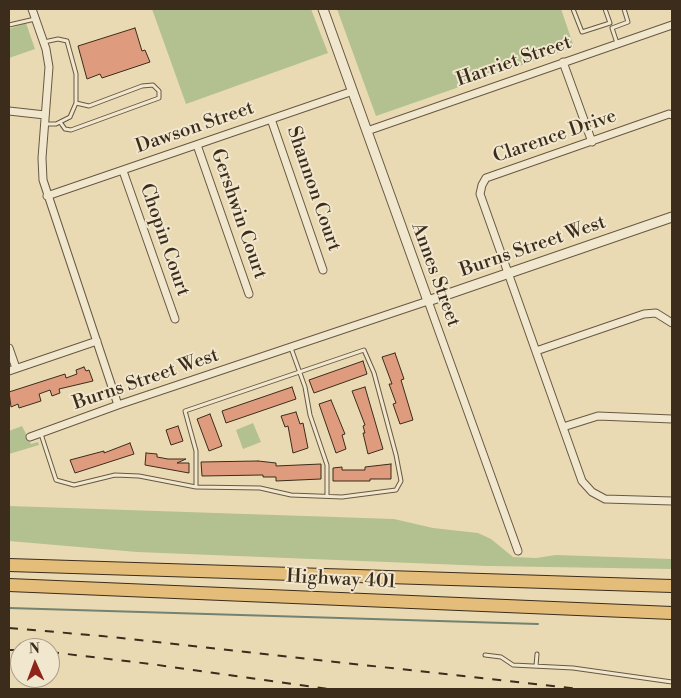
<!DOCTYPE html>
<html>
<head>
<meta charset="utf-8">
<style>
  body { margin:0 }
  #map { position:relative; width:681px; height:698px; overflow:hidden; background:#eadab3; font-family:"Libre Bodoni",serif }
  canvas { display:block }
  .frame { position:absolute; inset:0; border:10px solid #3b2c1c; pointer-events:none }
  .north { position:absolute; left:10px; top:638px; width:50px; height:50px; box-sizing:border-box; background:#f1e7ce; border:1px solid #a89c87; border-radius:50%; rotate:358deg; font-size:14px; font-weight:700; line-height:20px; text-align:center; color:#3b2c1c }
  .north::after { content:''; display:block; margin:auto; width:18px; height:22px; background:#8f2418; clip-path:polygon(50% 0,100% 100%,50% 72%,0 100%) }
</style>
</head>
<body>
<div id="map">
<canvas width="681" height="698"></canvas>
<div class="frame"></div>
<div class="north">N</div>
</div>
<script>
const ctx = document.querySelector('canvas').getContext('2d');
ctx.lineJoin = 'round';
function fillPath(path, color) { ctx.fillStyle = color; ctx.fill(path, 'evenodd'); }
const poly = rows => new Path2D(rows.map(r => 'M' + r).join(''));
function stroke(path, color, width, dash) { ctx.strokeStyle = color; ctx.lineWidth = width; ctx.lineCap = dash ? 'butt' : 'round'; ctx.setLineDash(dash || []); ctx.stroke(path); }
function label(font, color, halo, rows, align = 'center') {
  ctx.font = font + ' "Libre Bodoni",serif'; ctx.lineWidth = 4; ctx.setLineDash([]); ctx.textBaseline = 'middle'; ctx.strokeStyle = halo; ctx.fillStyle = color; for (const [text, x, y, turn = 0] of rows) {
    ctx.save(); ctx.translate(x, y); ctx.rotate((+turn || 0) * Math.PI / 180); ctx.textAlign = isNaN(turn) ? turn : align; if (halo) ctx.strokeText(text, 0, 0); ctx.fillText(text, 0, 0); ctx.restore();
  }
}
const green = poly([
  [152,9,311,9,328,53,186,104],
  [337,9,561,9,574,47,376,116],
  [26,23,35,49,9,58,9,29],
  [253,423,261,442,243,449,236,430],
  [22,426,31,444,38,442,39,445,9,454,9,431],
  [9,506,394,519,433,528,478,533,491,539,513,557,536,558,556,555,672,559,672,569,487,566,137,552,9,541]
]);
const stream = poly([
  [9,608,538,624]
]);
const building = poly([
  [135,28,142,51,145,50,150,62,102,78,100,74,87,79,78,46,135,28],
  [395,353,404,379,401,380,413,420,400,424,393,404,396,403,389,384,392,384,382,357,395,353],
  [363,361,367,374,314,393,309,380,363,361],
  [84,367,86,371,89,370,93,381,59,389,60,393,52,396,50,390,39,394,41,401,19,408,18,404,11,407,9,392,65,374,66,378,77,374,76,370,84,367],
  [292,387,296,399,226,423,222,411,292,387],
  [365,387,383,449,368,454,363,433,365,433,363,426,365,425,352,391,365,387],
  [331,400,345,434,342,435,346,449,336,453,319,404,331,400],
  [296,412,300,424,303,423,308,448,293,453,288,426,285,427,281,416,296,412],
  [210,414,222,446,209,451,197,419,210,414],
  [178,426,183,441,171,445,166,430,178,426],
  [130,443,134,454,75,473,70,460,104,451,104,453,130,443],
  [146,453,157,454,157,457,168,459,186,459,177,463,189,463,189,473,145,465,146,453],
  [258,461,276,463,276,466,321,464,321,479,276,481,276,477,263,477,263,475,202,476,201,462,258,461],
  [391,464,391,479,370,479,370,481,333,481,333,468,342,467,342,470,365,470,365,467,391,464]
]);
const service = poly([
  [573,9,582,32,610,23,605,9],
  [9,25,35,19],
  [612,28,628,22,624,9],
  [612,28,617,43],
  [44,42,58,39,67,41,76,74,76,103,70,117,56,124,44,124],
  [60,122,65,129,71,130,159,98,159,91,153,85,142,86,89,106,76,103],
  [291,348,305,387,310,415,327,465,327,496],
  [41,434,56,480,74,485,115,475,139,476,196,487,260,488,291,495,342,497,396,490,401,481,396,455,374,373,364,350,185,411,196,451,196,487],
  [485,655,501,657,513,665,573,668,672,682],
  [536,666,537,654]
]);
const minor = poly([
  [32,9,46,49,49,67,42,158,43,180,118,405],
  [563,62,592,142],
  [9,111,45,115],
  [672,115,669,114,486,178,482,185,480,194,582,481,592,492,605,499,672,501],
  [271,119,323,270],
  [367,131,672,25],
  [197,145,249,294],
  [123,171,175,319],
  [47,196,353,91],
  [9,348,16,368],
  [536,351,644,314,656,313,672,323],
  [9,371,97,341],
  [563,427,598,416,672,419],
  [30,437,118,405,428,301,518,551]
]);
const tertiary = poly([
  [323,9,428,301,672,217]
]);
const motorway = poly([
  [9,565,672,586],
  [9,585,672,613]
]);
const rail = poly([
  [9,628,102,636,580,689],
  [9,650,20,650],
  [50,652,151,664,328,689]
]);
const streetNames = [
  ["Harriet Street",514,62,-19],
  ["Dawson Street",195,128,-19],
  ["Clarence Drive",555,137,-19],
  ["Shannon Court",313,189,71],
  ["Gershwin Court",238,214,71],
  ["Chopin Court",164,240,71],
  ["Burns Street West",533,247,-19],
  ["Annes Street",435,275,70],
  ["Burns Street West",146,380,-19],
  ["Highway 401",341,580,3]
];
fillPath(green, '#b3c08f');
stroke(stream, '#738271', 2);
fillPath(building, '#de9b7d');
stroke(building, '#3b2c1c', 1);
stroke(service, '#675842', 5);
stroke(minor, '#675842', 9);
stroke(tertiary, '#675842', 11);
stroke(motorway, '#3b2c1c', 14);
stroke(service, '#f1e7ce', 3);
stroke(minor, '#f1e7ce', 7);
stroke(tertiary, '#f1e7ce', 9);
stroke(motorway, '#e5bd7a', 12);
stroke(rail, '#3b2c1c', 2, [9, 9]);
label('19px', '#3b2c1c', '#f1e7ce', streetNames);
</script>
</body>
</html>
